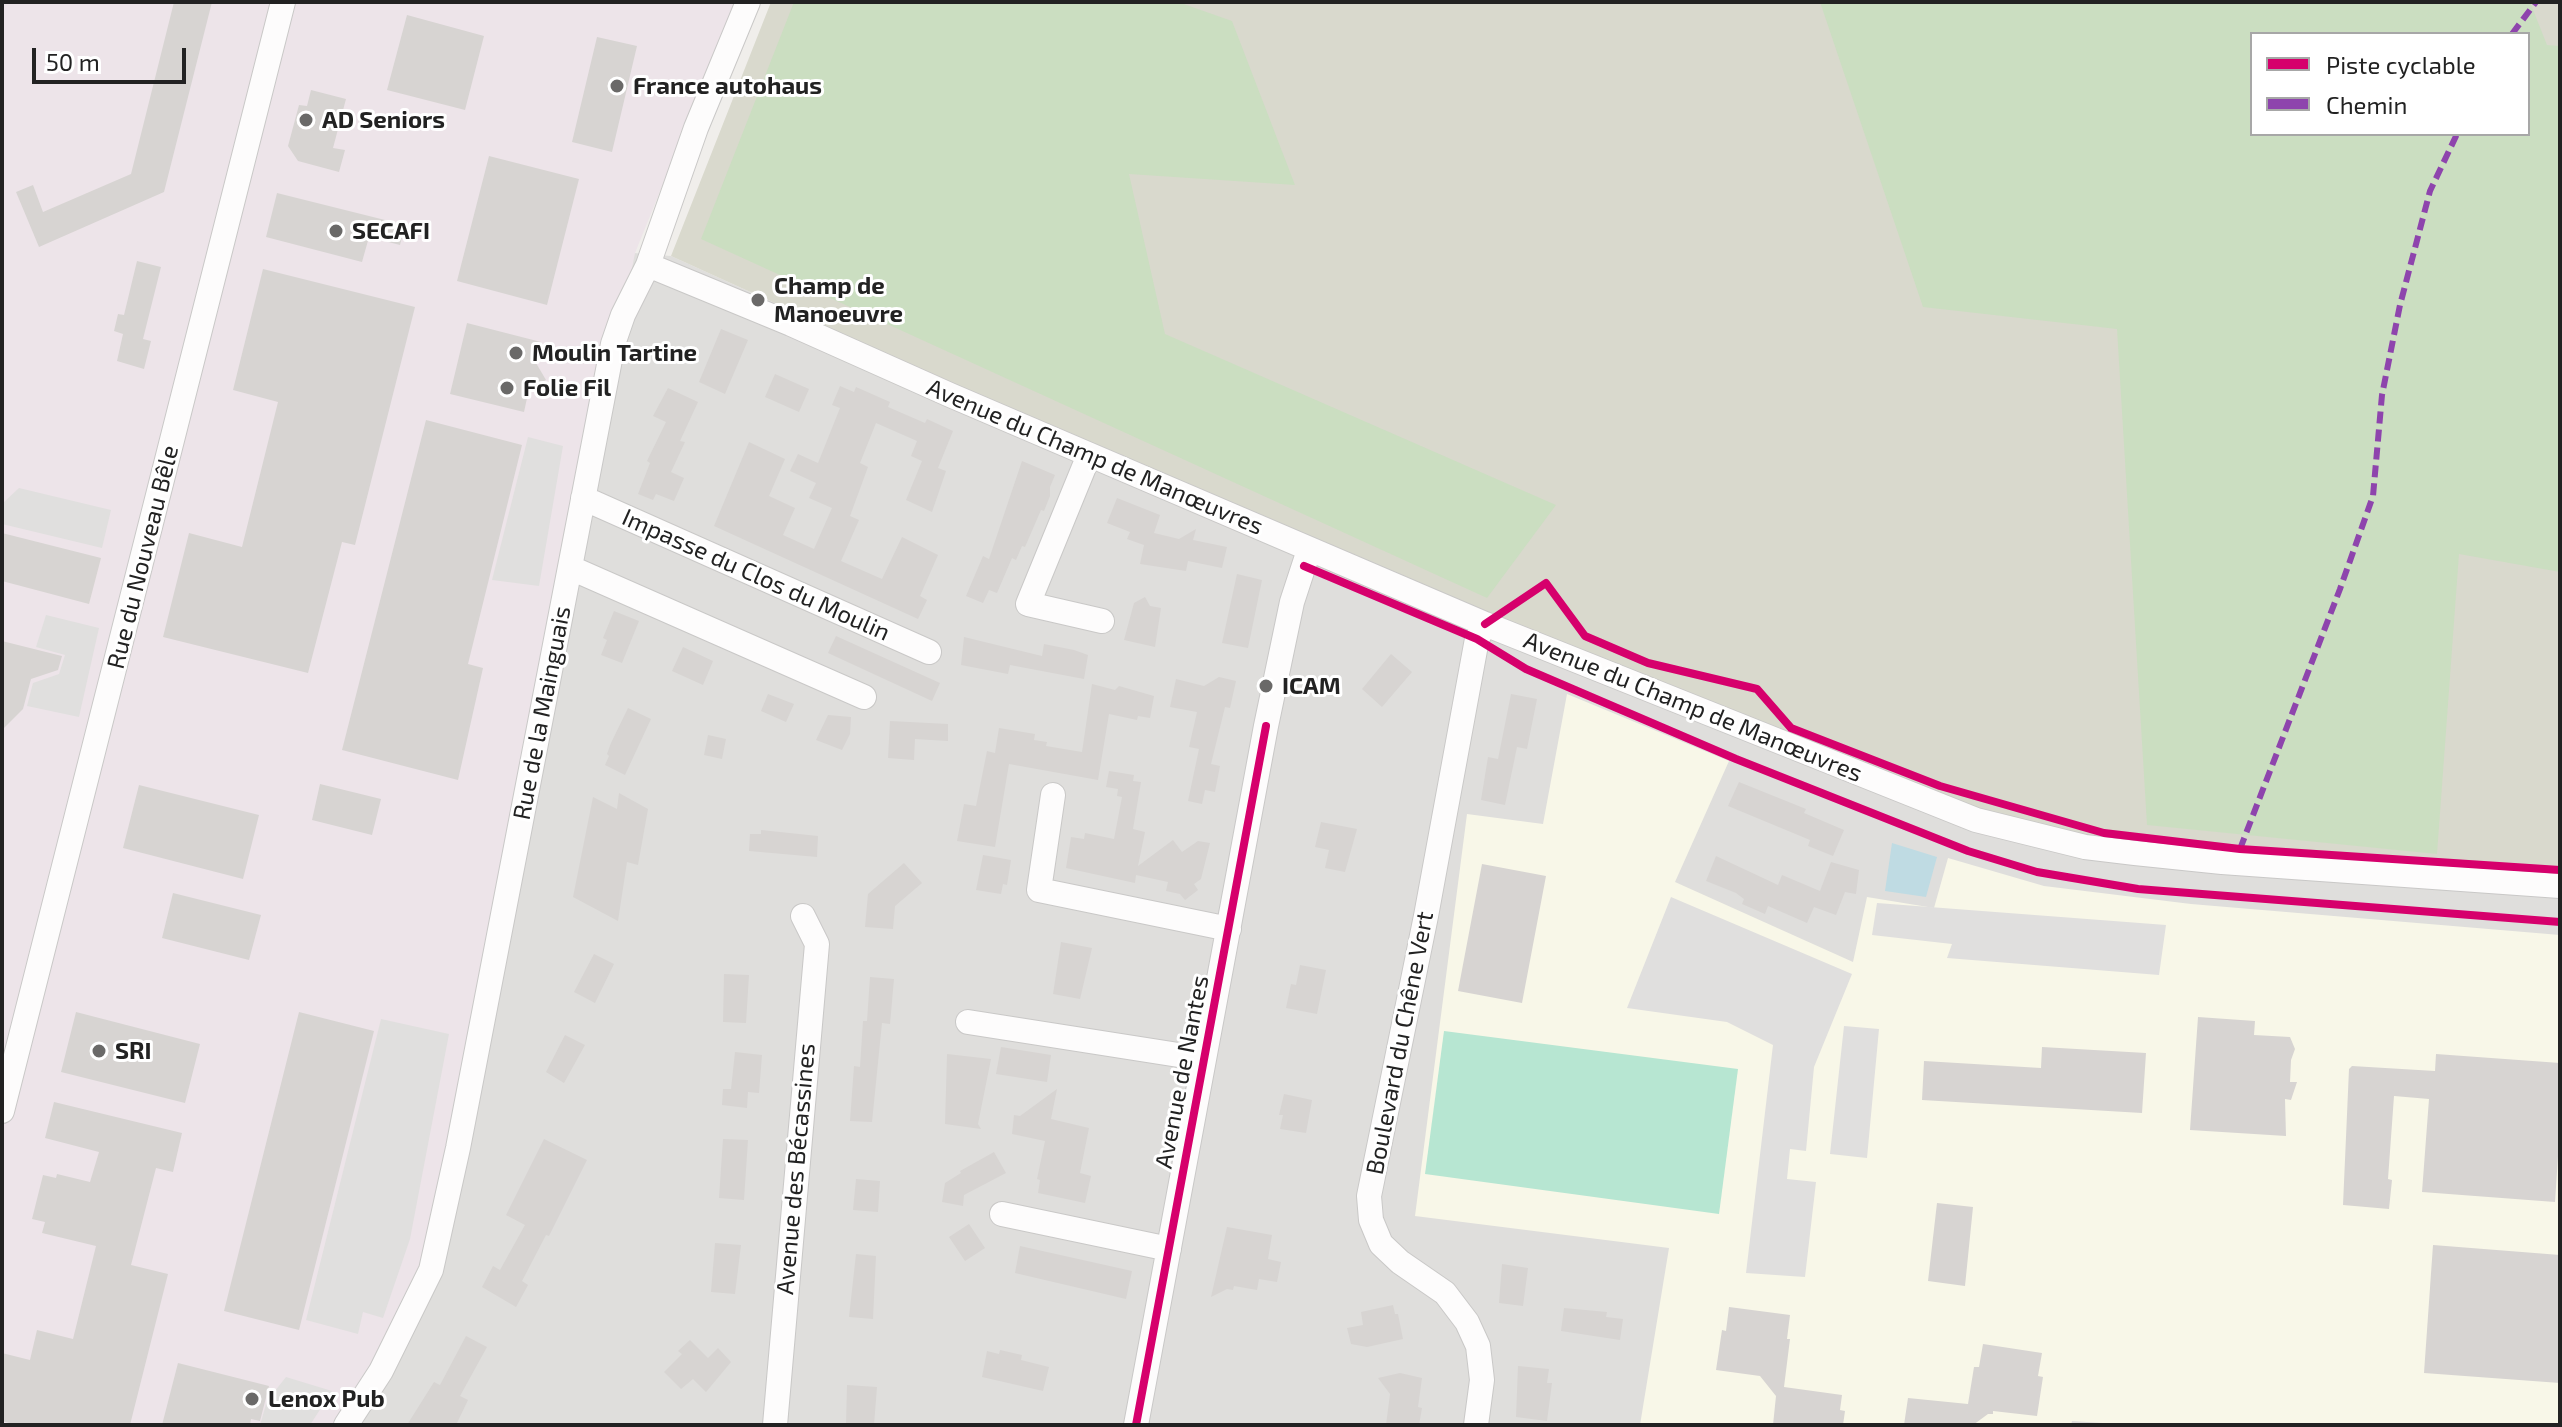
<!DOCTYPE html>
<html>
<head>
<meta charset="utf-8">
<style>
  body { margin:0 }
  #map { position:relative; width:2562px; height:1427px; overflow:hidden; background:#f0eeeb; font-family:"Exo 2",sans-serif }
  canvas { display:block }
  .frame { position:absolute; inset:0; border:4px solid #222; pointer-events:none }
  .legend { position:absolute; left:2250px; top:32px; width:280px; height:104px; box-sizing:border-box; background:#fff; border:2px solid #a7a7a7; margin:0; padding:10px 14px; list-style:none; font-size:24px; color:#222 }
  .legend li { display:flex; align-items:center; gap:16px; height:40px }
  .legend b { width:40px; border:2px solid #a7a7a7 }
  .scale { position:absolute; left:32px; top:48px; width:154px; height:36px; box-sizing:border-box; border:4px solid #222; border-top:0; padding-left:10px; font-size:24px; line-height:28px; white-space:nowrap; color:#222; -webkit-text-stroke:6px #fff; paint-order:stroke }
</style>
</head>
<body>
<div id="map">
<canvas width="2562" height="1427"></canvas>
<div class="frame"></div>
<ul class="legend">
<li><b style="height:10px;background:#d6006c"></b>Piste cyclable</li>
<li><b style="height:10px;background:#8e44ad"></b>Chemin</li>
</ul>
<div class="scale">50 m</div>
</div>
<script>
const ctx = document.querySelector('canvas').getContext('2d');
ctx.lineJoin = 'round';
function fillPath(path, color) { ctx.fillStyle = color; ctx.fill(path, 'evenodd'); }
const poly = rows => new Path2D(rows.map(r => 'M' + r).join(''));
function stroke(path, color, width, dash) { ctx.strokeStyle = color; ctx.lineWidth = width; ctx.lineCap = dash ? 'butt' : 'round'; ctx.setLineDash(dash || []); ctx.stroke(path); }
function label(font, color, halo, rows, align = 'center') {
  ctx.font = font + ' "Exo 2",sans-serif'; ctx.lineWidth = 6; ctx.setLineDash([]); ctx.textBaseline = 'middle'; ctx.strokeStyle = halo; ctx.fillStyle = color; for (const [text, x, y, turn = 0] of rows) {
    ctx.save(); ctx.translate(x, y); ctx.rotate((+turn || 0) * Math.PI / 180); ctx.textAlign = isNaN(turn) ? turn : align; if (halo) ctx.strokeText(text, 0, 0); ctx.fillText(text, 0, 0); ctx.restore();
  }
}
const residential = poly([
  [634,253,671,256,1264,525,2560,879,2560,1425,347,1425]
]);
const industrial = poly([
  [2,2,737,2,635,253,448,1204,347,1425,2,1425]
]);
const education = poly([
  [1567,694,1729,761,1675,882,1853,962,1867,897,1934,908,1948,858,2044,886,2191,904,2560,935,2560,1425,2133,1425,2072,1421,2071,1425,1640,1425,1669,1248,1415,1216,1467,814,1543,824]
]);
const construction = poly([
  [771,2,2560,2,2560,879,2087,843,1959,807,1264,525,671,256],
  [2252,34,2528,34,2528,134,2252,134]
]);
const forest = poly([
  [794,2,1178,2,1232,21,1295,185,1129,174,1165,334,1556,505,1487,598,701,239],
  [1820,2,2530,2,2547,45,2560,46,2560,572,2459,554,2437,854,2147,825,2117,329,1923,307],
  [2252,34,2528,34,2528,134,2252,134]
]);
const pitch = poly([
  [1444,1031,1738,1069,1719,1214,1425,1174]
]);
const parking = poly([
  [528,437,563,446,539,586,492,580],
  [19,488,111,510,102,548,2,524,2,504],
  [46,615,99,628,79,717,27,706,33,683,59,674,65,655,36,647],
  [1671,897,1852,974,1814,1067,1806,1151,1790,1149,1787,1179,1816,1182,1805,1277,1746,1273,1773,1045,1727,1022,1627,1008],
  [1877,903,2166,925,2159,975,1947,958,1952,944,1872,935],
  [381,1019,449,1034,410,1239,383,1318,363,1312,358,1334,306,1320],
  [1844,1026,1879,1029,1867,1158,1830,1154],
  [286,1377,332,1391,310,1425,260,1425,267,1401]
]);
const water = poly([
  [1892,843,1937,857,1926,897,1885,891]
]);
const building = poly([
  [174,2,212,2,164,192,39,247,16,192,33,185,43,212,131,174],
  [407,15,484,36,465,110,387,90],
  [597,37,637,46,612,152,572,142],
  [311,90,346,99,333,148,345,150,339,172,298,161,288,146,299,105,307,106],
  [489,156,579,179,547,305,457,281],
  [277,193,405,225,400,245,369,237,362,262,266,237],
  [137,261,161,267,143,339,151,341,144,369,117,361,123,334,114,331,118,314,124,315],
  [263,269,415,307,355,545,342,542,308,673,163,637,189,533,242,547,278,402,233,390],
  [467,323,541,342,536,363,546,380,529,389,524,412,450,394],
  [721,329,748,340,725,394,699,382],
  [775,374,809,389,799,412,765,397],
  [840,386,854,392,856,387,890,402,888,407,925,423,927,419,953,431,938,468,946,471,932,512,906,500,922,461,911,456,917,441,876,423,860,463,868,467,850,516,859,520,841,561,882,579,902,537,938,555,920,596,927,600,918,619,714,526,749,442,785,459,769,496,795,508,783,535,814,549,832,508,809,498,816,483,790,471,798,454,818,463,840,408,832,405],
  [668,388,698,402,680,441,685,442,671,472,684,478,674,501,656,494,653,500,638,494,650,463,647,461,666,422,653,416],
  [426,420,522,445,468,664,483,668,458,780,342,750],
  [1022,461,1055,475,1050,487,1050,496,1044,511,1041,510,1025,547,1022,546,1016,560,1012,558,997,593,989,590,983,603,966,596,983,556,989,559],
  [1117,498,1160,515,1154,533,1179,539,1196,529,1193,540,1227,547,1222,568,1188,561,1186,571,1140,564,1144,545,1127,539,1130,532,1107,523],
  [2,533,101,558,89,604,2,581],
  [1237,574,1262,580,1248,648,1222,643],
  [1145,597,1150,606,1161,608,1155,647,1124,640,1134,603],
  [614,611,639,621,622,663,601,655,607,640,603,638],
  [836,636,940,683,932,701,828,653],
  [964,637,1042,656,1044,644,1074,650,1088,655,1084,679,1010,665,1008,674,961,665],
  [2,641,62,656,58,670,31,679,23,709,2,730],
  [683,647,713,661,703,685,672,671],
  [1391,654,1412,672,1382,707,1362,689],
  [1219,677,1236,681,1230,708,1225,707,1211,764,1220,766,1215,792,1205,790,1202,804,1188,801,1199,749,1189,747,1197,712,1170,707,1176,679,1204,686],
  [1092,684,1115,690,1119,686,1154,696,1150,718,1138,716,1137,720,1109,714,1098,780,1009,764,995,847,957,841,964,804,976,806,987,751,995,753,999,728,1035,734,1034,740,1047,742,1046,746,1082,752],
  [768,694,794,704,786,722,761,711],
  [1511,694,1537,699,1527,749,1517,747,1505,805,1481,800,1488,757,1498,759],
  [628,708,651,719,625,775,605,765,609,756,607,754,611,743],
  [828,715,851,717,850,734,842,750,816,740],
  [890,721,948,724,948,741,915,739,914,760,888,758],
  [708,735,726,739,722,759,704,755],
  [1109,771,1134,775,1133,781,1141,782,1133,829,1145,832,1138,866,1173,840,1182,852,1198,841,1210,843,1201,879,1194,884,1198,890,1185,900,1180,894,1166,891,1168,882,1136,875,1135,883,1066,868,1071,837,1084,839,1085,833,1114,839,1122,797,1117,796,1118,789,1106,787],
  [1739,782,1806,809,1804,813,1844,830,1833,856,1808,846,1810,840,1728,806],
  [320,784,381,799,372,835,312,820],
  [139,785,259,815,243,879,123,848],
  [619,793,648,809,638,865,627,862,618,921,573,897,593,797,617,809],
  [1321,822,1357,829,1345,872,1325,868,1329,850,1315,847],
  [761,830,818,836,817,857,749,851,750,834,761,834],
  [983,855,1011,860,1007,885,1003,884,1001,894,976,890],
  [1716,856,1778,885,1782,875,1820,891,1831,862,1859,870,1856,894,1845,892,1836,915,1814,907,1807,923,1768,906,1765,914,1742,904,1744,899,1736,893,1706,881],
  [904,863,922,883,895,906,893,929,865,927,868,894],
  [1482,864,1546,876,1522,1003,1458,991],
  [173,893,261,915,249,960,162,938],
  [1061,942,1092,948,1080,999,1053,994],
  [594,954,614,964,595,1003,574,992],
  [1300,965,1326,970,1317,1014,1286,1008,1291,984,1296,985],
  [724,974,749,975,746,1023,723,1022],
  [870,977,894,979,890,1024,882,1023,872,1122,850,1121,854,1066,860,1067,863,1021,867,1021],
  [76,1012,200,1044,185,1103,61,1072],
  [299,1012,374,1031,299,1330,224,1311],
  [2198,1017,2255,1021,2254,1035,2290,1037,2295,1049,2291,1060,2290,1082,2297,1082,2291,1100,2285,1099,2286,1136,2190,1130],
  [565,1035,585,1045,564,1083,546,1072],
  [1001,1047,1051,1055,1047,1082,996,1074],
  [2042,1047,2146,1053,2142,1113,1922,1100,1924,1061,2041,1068],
  [735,1052,762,1055,759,1093,748,1092,747,1108,722,1105,723,1089,731,1089],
  [947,1054,991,1059,978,1124,981,1129,945,1124],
  [2436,1054,2560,1063,2560,1126,2555,1202,2422,1192,2429,1099,2394,1096,2388,1179,2392,1180,2389,1209,2343,1205,2349,1069,2352,1066,2435,1071],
  [1057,1089,1051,1119,1089,1128,1080,1173,1091,1176,1085,1203,1038,1193,1040,1180,1037,1179,1045,1141,1012,1134,1014,1115,1020,1116],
  [1284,1094,1312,1100,1306,1133,1280,1129,1283,1115,1279,1115],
  [54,1102,182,1133,173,1172,156,1168,131,1265,168,1274,130,1425,17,1425,2,1421,2,1353,30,1360,37,1330,73,1339,96,1246,42,1233,45,1222,32,1219,43,1175,56,1178,57,1174,90,1182,99,1152,45,1138],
  [544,1139,587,1160,549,1236,546,1235,522,1281,528,1285,516,1307,482,1287,493,1266,500,1270,525,1225,506,1215],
  [723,1139,748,1140,744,1200,719,1198],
  [994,1152,1006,1173,964,1195,963,1206,942,1202,945,1183,961,1173,960,1171],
  [856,1179,880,1181,878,1212,853,1210],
  [1937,1203,1973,1207,1965,1286,1928,1281],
  [969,1224,985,1248,965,1261,949,1237],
  [1227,1227,1272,1235,1268,1259,1281,1262,1277,1282,1259,1279,1257,1290,1234,1286,1233,1290,1227,1289,1211,1297],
  [715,1243,741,1245,735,1294,711,1292],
  [2433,1245,2560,1255,2560,1383,2424,1373],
  [1020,1246,1132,1271,1126,1299,1015,1273],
  [856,1254,876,1256,873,1319,849,1317],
  [1502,1264,1528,1268,1523,1306,1499,1303],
  [1393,1305,1395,1314,1398,1314,1403,1339,1367,1347,1351,1344,1347,1328,1363,1325,1361,1312],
  [1729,1307,1790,1315,1787,1339,1790,1339,1784,1387,1842,1395,1840,1410,1845,1411,1843,1425,1773,1425,1776,1396,1760,1376,1716,1370,1722,1330,1726,1331],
  [1564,1308,1607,1312,1606,1317,1623,1319,1620,1340,1561,1331],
  [466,1336,487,1347,460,1396,468,1400,456,1425,407,1425,434,1382,440,1385],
  [690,1340,708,1358,718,1348,731,1362,706,1392,693,1379,681,1389,664,1372,682,1354,678,1351],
  [1983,1344,2042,1353,2038,1376,2043,1377,2037,1416,1993,1411,1993,1414,1988,1414,1973,1425,1904,1425,1908,1398,1968,1404,1974,1367,1979,1367],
  [1000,1350,1022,1355,1021,1360,1049,1367,1043,1391,982,1377,987,1351,999,1354],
  [178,1363,269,1386,260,1421,251,1419,250,1425,162,1425],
  [1518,1366,1549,1369,1547,1383,1552,1383,1547,1421,1516,1417],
  [1400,1373,1422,1378,1418,1407,1422,1408,1419,1425,1386,1425,1390,1394,1378,1378],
  [847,1385,877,1387,874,1425,846,1425]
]);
const minor = poly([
  [648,265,791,324,950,395,1485,624,1976,820,2085,847,2135,853,2222,862,2560,886],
  [1089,455,1028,604,1102,621],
  [583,498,929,652],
  [571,568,864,697],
  [1053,795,1039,890,1229,929],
  [968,1022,1204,1059],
  [2,1111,283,2],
  [1002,1214,1169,1249],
  [346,1425,381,1371,431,1270,458,1148,613,344,623,315,648,265,696,128,748,2],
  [775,1425,817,944,803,916],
  [1136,1425,1266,726,1292,602,1309,550],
  [1476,1425,1482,1380,1478,1346,1467,1322,1445,1293,1400,1262,1381,1244,1371,1220,1369,1196,1426,916,1477,639,1485,624]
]);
const quiet = poly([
  [2512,34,2536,2],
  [2240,849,2340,589,2373,496,2382,395,2400,305,2430,191,2457,134]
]);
const cycleway = poly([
  [1304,566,1477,639,1526,669,1736,759,1968,851,2037,872,2138,889,2560,922],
  [1485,624,1546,583,1585,636,1648,663,1757,689,1791,728,1940,786,2104,833,2240,849,2560,870],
  [1136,1425,1266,726]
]);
const markers = [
  [617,86,8,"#6a6968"],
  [306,120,8,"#6a6968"],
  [336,231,8,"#6a6968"],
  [758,300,8,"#6a6968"],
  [516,353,8,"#6a6968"],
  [507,388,8,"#6a6968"],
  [1266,686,8,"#6a6968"],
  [99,1051,8,"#6a6968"],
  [252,1399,8,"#6a6968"]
];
const poiNames = [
  ["France autohaus",633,86],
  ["AD Seniors",322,120],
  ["SECAFI",352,231],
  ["Champ de",774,286],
  ["Manoeuvre",774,314],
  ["Moulin Tartine",532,353],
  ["Folie Fil",523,388],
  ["ICAM",1282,686],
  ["SRI",115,1051],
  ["Lenox Pub",268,1399]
];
const streetNames = [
  ["Avenue du Champ de Manœuvres",1095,457,23],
  ["Rue du Nouveau Bêle",143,557,-76],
  ["Impasse du Clos du Moulin",756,575,24],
  ["Avenue du Champ de Manœuvres",1693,707,22],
  ["Rue de la Mainguais",542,713,-79],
  ["Boulevard du Chêne Vert",1400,1043,-79],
  ["Avenue de Nantes",1182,1072,-79],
  ["Avenue des Bécassines",796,1169,-85]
];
fillPath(residential, '#dfdedc');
fillPath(industrial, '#ede4e9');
fillPath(education, '#f8f7e8');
fillPath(construction, '#d9d9cd');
fillPath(forest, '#cbdec1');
fillPath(pitch, '#b7e6d2');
fillPath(parking, '#e0dfde');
fillPath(water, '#bfdbe3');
fillPath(building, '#d7d4d2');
stroke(minor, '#c9c8c7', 26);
stroke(minor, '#fdfcfc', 24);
stroke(quiet, '#8e44ad', 6, [12, 6]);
stroke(cycleway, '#d6006c', 8);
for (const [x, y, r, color] of markers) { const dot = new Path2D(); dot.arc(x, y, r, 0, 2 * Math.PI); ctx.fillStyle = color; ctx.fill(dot); stroke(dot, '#fff', 3); }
label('bold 24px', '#222', '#fff', poiNames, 'left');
label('24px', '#222', '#fff', streetNames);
</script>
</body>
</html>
